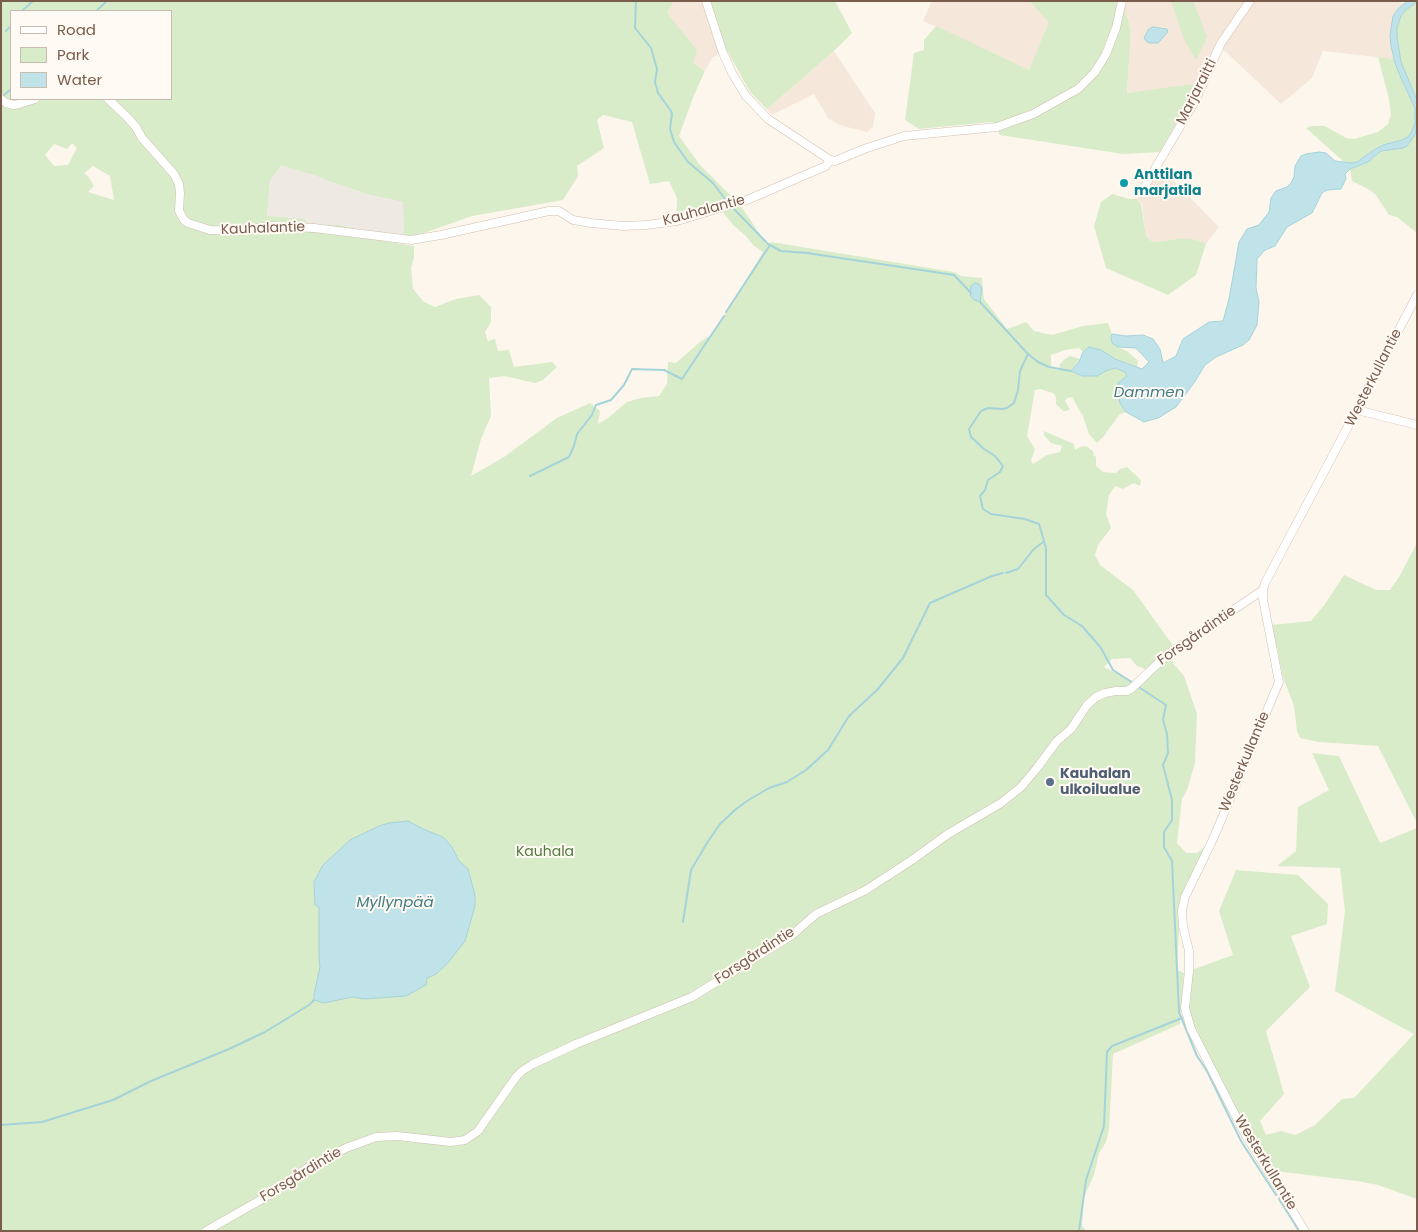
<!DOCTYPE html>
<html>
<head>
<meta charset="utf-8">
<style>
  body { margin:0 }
  #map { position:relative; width:1418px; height:1232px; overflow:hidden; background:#fdf6ec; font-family:Poppins,sans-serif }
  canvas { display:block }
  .frame { position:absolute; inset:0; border:2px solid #7a5c4d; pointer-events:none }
  .legend { position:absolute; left:10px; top:10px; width:162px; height:90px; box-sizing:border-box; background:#fffaf3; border:1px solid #cabbb1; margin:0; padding:6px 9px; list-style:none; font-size:15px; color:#7a5c4d }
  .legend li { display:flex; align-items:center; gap:10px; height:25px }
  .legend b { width:25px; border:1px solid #cabbb1 }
</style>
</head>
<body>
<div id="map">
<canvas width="1418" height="1232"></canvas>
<div class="frame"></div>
<ul class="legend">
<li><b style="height:6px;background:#fff"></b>Road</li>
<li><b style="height:14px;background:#d8ecc9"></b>Park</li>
<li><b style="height:14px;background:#bfe3e8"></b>Water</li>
</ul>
</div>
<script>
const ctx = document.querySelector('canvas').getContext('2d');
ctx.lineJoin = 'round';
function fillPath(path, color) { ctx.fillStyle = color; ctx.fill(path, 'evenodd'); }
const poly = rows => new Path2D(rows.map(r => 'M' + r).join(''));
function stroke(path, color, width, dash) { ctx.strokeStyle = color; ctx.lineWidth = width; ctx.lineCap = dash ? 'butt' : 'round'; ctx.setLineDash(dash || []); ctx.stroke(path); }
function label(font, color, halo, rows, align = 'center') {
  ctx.font = font + ' Poppins,sans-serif'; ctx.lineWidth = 4; ctx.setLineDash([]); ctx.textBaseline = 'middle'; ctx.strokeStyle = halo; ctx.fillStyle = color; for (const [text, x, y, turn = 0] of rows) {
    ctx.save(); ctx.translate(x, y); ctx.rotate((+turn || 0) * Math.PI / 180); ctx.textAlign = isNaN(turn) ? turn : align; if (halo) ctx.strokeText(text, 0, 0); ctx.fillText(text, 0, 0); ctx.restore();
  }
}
const residential = poly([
  [674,1,706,1,723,53,713,57,705,71,693,63,667,13],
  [932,1,1029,1,1050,22,1029,71,923,21],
  [1122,1,1392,1,1404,3,1397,10,1391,46,1394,59,1323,51,1312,78,1281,104,1227,53,1219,47,1203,83,1127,93,1131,29],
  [834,51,875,113,873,127,867,132,839,125,828,118,814,94,772,115,767,109],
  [1160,167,1219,227,1206,244,1196,240,1183,238,1157,242,1151,241,1146,236,1142,204,1137,199,1140,193,1154,179]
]);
const industrial = poly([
  [281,166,314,175,325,180,370,195,403,202,404,238,339,225,306,224,267,216,270,181]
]);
const green = poly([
  [1,1,674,1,667,13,697,50,693,63,705,71,694,95,679,136,700,165,741,206,767,245,771,242,954,272,961,276,982,278,984,299,1007,329,1026,322,1034,331,1052,335,1083,326,1108,323,1112,334,1111,338,1112,343,1118,347,1127,351,1138,361,1137,367,1115,359,1101,350,1089,347,1083,352,1079,348,1065,350,1051,355,1051,369,1059,370,1060,364,1065,359,1070,356,1080,359,1071,371,1082,376,1097,376,1108,370,1116,368,1125,372,1127,376,1118,383,1118,393,1120,403,1126,412,1120,414,1103,437,1097,443,1089,434,1083,416,1072,397,1067,398,1065,401,1070,409,1067,411,1063,411,1056,404,1056,397,1053,393,1040,389,1035,390,1027,436,1035,449,1031,461,1033,464,1047,455,1060,452,1062,446,1051,443,1044,435,1044,431,1074,444,1075,450,1080,447,1086,446,1093,451,1094,454,1093,455,1096,457,1096,466,1103,472,1116,473,1120,469,1127,467,1141,480,1140,486,1134,483,1123,489,1115,486,1109,495,1106,514,1111,528,1098,545,1095,555,1100,565,1133,590,1174,647,1160,657,1148,670,1137,666,1130,658,1112,659,1104,667,1139,684,1163,660,1171,654,1173,663,1184,676,1197,714,1195,763,1187,790,1182,799,1177,843,1186,853,1197,853,1207,845,1183,896,1180,911,1177,970,1184,973,1180,1024,1113,1054,1109,1129,1106,1142,1099,1153,1094,1175,1084,1197,1082,1226,1087,1231,1,1231,1,101,5,104,13,107,19,106,39,99,103,99,106,100,135,128,142,141,173,175,177,184,179,193,177,211,180,217,187,225,197,228,201,224,189,221,183,214,181,211,183,194,181,183,176,173,145,139,140,127,111,99,171,99,171,11,11,11,11,99,30,99,14,103,7,101,1,97],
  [603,115,632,122,650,184,669,181,677,198,677,206,676,212,667,218,668,221,720,208,733,225,746,236,753,245,763,252,713,334,701,341,676,363,668,362,667,384,659,396,641,398,627,402,608,418,598,424,600,411,590,403,557,418,504,457,471,476,481,439,491,416,489,378,504,376,535,383,543,380,557,367,552,362,514,367,509,350,498,351,495,339,488,341,485,332,491,322,491,307,479,295,456,299,435,307,424,302,413,289,411,268,414,258,414,246,358,237,355,228,339,225,307,224,305,219,267,216,270,181,281,166,314,175,325,180,370,195,403,202,404,238,410,238,472,216,563,200,578,176,577,166,604,148,597,120],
  [72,143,77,148,68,165,54,166,45,155,54,144,67,149],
  [93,166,110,176,114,200,88,192,94,186,88,176,84,173],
  [706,1,835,1,852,33,834,51,767,109,750,92,728,52,723,53],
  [1029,1,1122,1,1131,29,1127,93,1199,83,1160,152,1123,154,1000,135,992,122,919,129,905,120,914,53,924,50,924,40,936,26,1029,70,1049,22],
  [1171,1,1193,1,1207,37,1196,60,1184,39],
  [1417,2,1417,100,1401,62,1397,37,1397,28,1401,16,1406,10],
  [1378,57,1394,59,1401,78,1415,108,1415,123,1412,131,1408,137,1402,140,1392,142,1374,150,1357,162,1352,163,1343,161,1306,128,1312,126,1325,126,1346,138,1354,139,1378,132,1388,124,1391,115,1389,99],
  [1417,131,1417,233,1397,217,1389,215,1376,195,1370,190,1352,181,1350,169,1364,164,1375,157,1381,151,1403,148,1407,146],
  [1112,194,1130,199,1137,199,1141,204,1146,236,1151,241,1157,242,1183,238,1196,240,1206,244,1196,275,1168,295,1106,268,1094,226,1101,202],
  [1417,543,1417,823,1378,746,1319,742,1300,738,1297,731,1294,706,1283,677,1272,625,1311,621,1325,604,1344,575,1376,590,1390,590,1399,577],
  [1312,753,1339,756,1380,843,1417,828,1417,1199,1378,1185,1357,1181,1275,1171,1269,1172,1245,1134,1185,1008,1189,971,1233,955,1219,911,1236,870,1298,875,1328,904,1327,924,1291,936,1310,987,1266,1031,1284,1094,1260,1121,1266,1135,1281,1131,1295,1135,1315,1125,1342,1099,1354,1098,1414,1034,1335,991,1345,911,1340,868,1277,866,1296,851,1298,807,1329,790]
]);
const water = poly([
  [1407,1,1417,1,1417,2,1406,10,1401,16,1397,28,1397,37,1401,62,1417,100,1416,133,1407,146,1403,148,1381,151,1368,162,1350,169,1345,174,1346,179,1341,189,1327,190,1322,193,1312,213,1287,227,1275,246,1265,250,1257,259,1256,288,1259,302,1257,325,1249,340,1243,345,1216,357,1205,365,1194,383,1176,407,1158,418,1144,422,1126,412,1120,403,1118,393,1118,383,1127,376,1125,372,1116,368,1108,370,1097,376,1082,376,1071,371,1079,362,1083,352,1089,347,1101,350,1115,359,1142,369,1149,362,1136,348,1118,347,1112,343,1111,338,1112,334,1126,336,1143,335,1153,339,1160,349,1163,363,1176,356,1183,339,1209,322,1223,321,1229,299,1239,242,1247,229,1259,225,1269,212,1271,198,1276,191,1287,187,1291,183,1294,177,1295,166,1301,156,1306,154,1319,152,1326,153,1335,161,1352,163,1357,162,1374,150,1383,145,1402,140,1408,137,1412,131,1415,123,1415,108,1401,78,1395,63,1391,46,1390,36,1393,16,1397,10,1407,1],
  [1152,27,1167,29,1168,32,1158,43,1149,43,1146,41,1144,38,1148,30,1152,27],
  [975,283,979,284,982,288,980,302,974,300,970,295,971,286,975,283],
  [408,821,423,829,443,837,452,847,459,861,468,869,475,895,475,906,465,941,447,964,436,974,427,978,426,985,406,996,364,999,352,997,324,1003,314,1000,314,995,320,967,319,958,319,907,315,905,314,882,323,865,350,840,379,826,389,823,408,821]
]);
const stream = poly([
  [636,1,635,28,651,48,657,69,655,82,658,93,671,111,672,114,670,129,674,142,688,162,713,183,728,203],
  [22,11,33,1],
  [96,11,107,1],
  [6,31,11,26],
  [3,96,11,89],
  [733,208,768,244,781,251,807,253,954,275,971,293],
  [1,259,1,267],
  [980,302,1028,354,1038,362,1049,367,1071,371],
  [726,312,770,245],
  [1028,354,1020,371,1018,390,1014,403,1007,408,1002,409,988,408,981,411,969,429,971,437,984,449,995,456,1003,466,1000,472,988,480,985,490,980,496,983,509,991,514,1025,519,1039,524,1046,548,1046,595,1064,615,1082,626,1101,648,1113,670,1133,683],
  [530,476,569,457,574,446,577,434,592,415,596,405,611,400,624,385,632,369,664,370,682,379,724,316],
  [1006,573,1018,569,1033,550,1043,542],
  [1137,686,1166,705,1163,720,1167,734,1168,753,1163,765,1172,800,1172,820,1164,832,1164,847,1172,861,1179,1012,1197,1056,1207,1071,1241,1141,1276,1195],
  [683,922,691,870,707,843,720,824,736,809,747,801,769,788,787,782,806,770,828,750,849,716,878,689,903,658,930,603,992,576,1003,573],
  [1,1125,42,1122,113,1100,151,1081,229,1049,265,1032,309,1005,314,1000],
  [1279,1199,1299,1231],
  [1079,1231,1086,1180,1104,1126,1107,1052,1112,1046,1182,1018]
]);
const minor = poly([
  [706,1,723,53,732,73,746,96,768,119,830,160],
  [1,99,6,103,14,105,19,104,35,99],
  [108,99,127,117,136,127,142,138,174,174,179,184,180,193,179,211,184,220,188,223,210,230,238,231,271,226,314,228,411,240,441,235,549,211,559,211,573,220,591,223,623,226,646,225,677,221,747,200,826,166,830,160,835,161,864,149,904,136,997,127,1033,114,1078,89,1095,72,1106,54,1116,28,1122,1],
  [1146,184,1195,101,1221,43,1250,1],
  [1357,410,1417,425],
  [206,1231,271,1194,307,1168,346,1148,376,1137,397,1136,451,1142,465,1140,478,1131,516,1077,522,1071,533,1064,576,1044,692,997,792,935,816,914,866,890,912,860,948,834,1001,803,1021,787,1037,768,1057,741,1071,729,1087,705,1096,697,1105,693,1116,691,1127,691,1132,688,1168,654,1263,590],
  [1305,1231,1245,1134,1191,1029,1185,1008,1189,971,1189,951,1183,926,1182,911,1185,897,1214,837,1279,682,1263,599,1263,590,1265,583,1334,453,1417,295]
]);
const markers = [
  [1124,183,5,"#0f9aa8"],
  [1050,782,5,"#5c6f8a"]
];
const streetNames = [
  ["Marjaraitti",1197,92,-63],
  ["Kauhalantie",704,211,-15],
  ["Kauhalantie",263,229,-2],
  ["Westerkullantie",1374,378,-63],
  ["Forsgårdintie",1197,636,-35],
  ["Westerkullantie",1245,762,-67],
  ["Forsgårdintie",755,956,-33],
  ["Westerkullantie",1265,1163,59],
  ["Forsgårdintie",301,1175,-31]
];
const cultureNames = [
  ["Anttilan",1134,175],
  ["marjatila",1134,191]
];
const serviceNames = [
  ["Kauhalan",1060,774],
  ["ulkoilualue",1060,790]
];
const parkNames = [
  ["Kauhala",545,852]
];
const waterNames = [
  ["Dammen",1149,393],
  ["Myllynpää",395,903]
];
fillPath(residential, '#f5e8da');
fillPath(industrial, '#efe9e4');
fillPath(green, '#d8ecc9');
fillPath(water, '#bfe3e8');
stroke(water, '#a5d3da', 1);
stroke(stream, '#a5d3da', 2);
stroke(minor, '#d1beb0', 9);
stroke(minor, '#fff', 8);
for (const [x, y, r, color] of markers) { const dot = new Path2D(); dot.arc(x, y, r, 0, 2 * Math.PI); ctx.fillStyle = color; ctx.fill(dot); stroke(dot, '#fffaf3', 2); }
label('14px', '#7a5c4d', '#fffaf3', streetNames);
label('bold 14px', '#0d838f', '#fffaf3', cultureNames, 'left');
label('bold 14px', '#4e5e75', '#fffaf3', serviceNames, 'left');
label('14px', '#537a41', '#fffaf3', parkNames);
label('italic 15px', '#437c86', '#fffaf3', waterNames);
</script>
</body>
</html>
